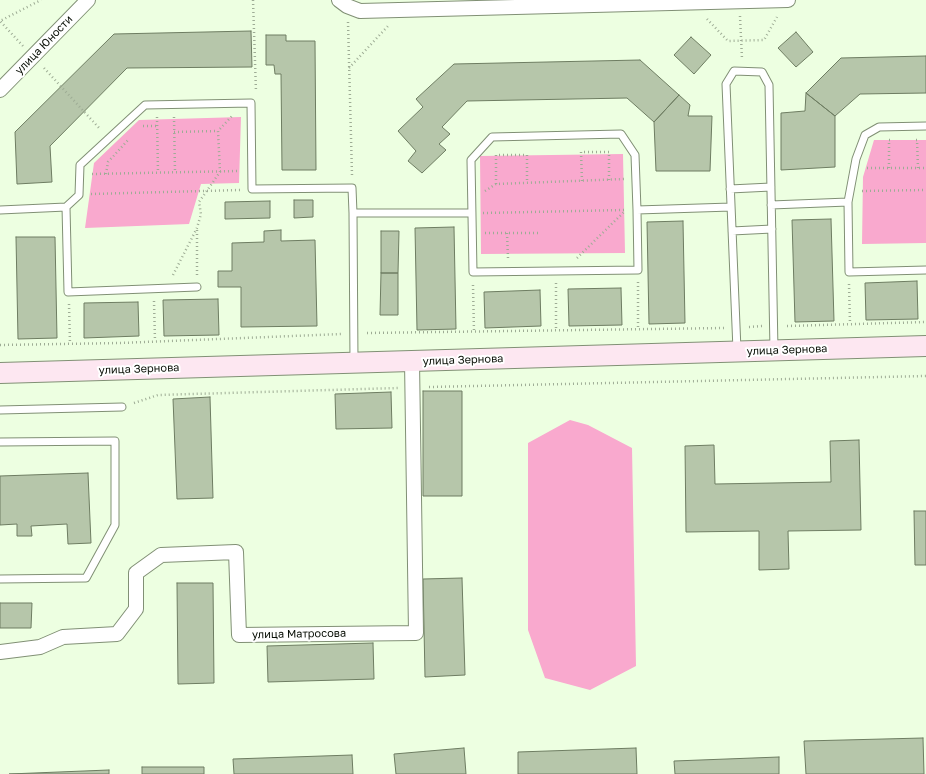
<!DOCTYPE html>
<html>
<head>
<meta charset="utf-8">
<style>
  body { margin:0 }
  canvas { display:block; background:#edffe1 }
</style>
</head>
<body>
<canvas width="926" height="774"></canvas>
<script>
const ctx = document.querySelector('canvas').getContext('2d');
ctx.lineJoin = 'round';
function paint(path, color) { ctx.fillStyle = color; ctx.fill(path, 'evenodd'); }
const poly = rows => new Path2D(rows.map(r => 'M' + r).join(''));
function stroke(path, color, width, dash) { ctx.strokeStyle = color; ctx.lineWidth = width; ctx.lineCap = dash ? 'butt' : 'round'; ctx.setLineDash(dash || []); ctx.stroke(path); }
function write(font, color, halo, rows, align = 'center') {
  ctx.font = font + ' "Golos Text",sans-serif'; ctx.lineWidth = 4; ctx.setLineDash([]); ctx.textBaseline = 'middle'; ctx.strokeStyle = halo; ctx.fillStyle = color; for (const [text, x, y, turn = 0] of rows) {
    ctx.save(); ctx.translate(x, y); ctx.rotate((+turn || 0) * Math.PI / 180); ctx.textAlign = isNaN(turn) ? turn : align; if (halo) ctx.strokeText(text, 0, 0); ctx.fillText(text, 0, 0); ctx.restore();
  }
}
paint(poly([
  [241,117,239,183,201,184,189,224,85,228,94,163,139,120],
  [874,140,926,140,926,243,862,244,863,177],
  [623,154,625,253,481,254,480,156],
  [570,420,588,425,632,448,636,666,590,690,545,678,528,630,528,443]
]), '#f9a9ce');
const building = poly([
  [251,31,252,67,127,68,50,146,52,182,17,184,15,132,114,34,251,31],
  [796,32,813,52,796,67,778,48,796,32],
  [266,35,286,35,286,41,315,41,316,170,282,170,281,74,275,74,274,65,266,65,266,35],
  [691,37,711,55,694,74,674,55,691,37],
  [926,56,926,93,860,94,835,116,806,93,841,58,926,56],
  [640,60,679,95,654,122,627,98,467,101,442,127,450,134,439,144,446,150,422,173,408,161,416,151,398,131,423,107,416,99,454,64,640,60],
  [806,93,835,116,835,167,781,170,781,113,805,111,806,93],
  [679,95,690,105,688,116,712,116,710,171,656,171,654,122,679,95],
  [294,200,313,200,313,217,294,218,294,200],
  [270,201,270,218,225,219,225,202,270,201],
  [831,219,834,321,795,322,792,220,831,219],
  [683,221,685,323,649,324,647,222,683,221],
  [454,227,456,329,417,330,415,228,454,227],
  [281,230,281,241,315,240,317,326,241,327,241,287,218,287,218,271,232,271,232,243,264,242,264,231,281,230],
  [381,231,399,231,398,273,381,273,381,231],
  [16,237,55,237,57,338,18,339,16,237],
  [381,273,398,273,398,315,380,315,381,273],
  [917,281,918,319,866,320,865,283,917,281],
  [621,288,622,325,569,326,568,289,621,288],
  [540,290,541,326,485,328,484,292,540,290],
  [218,299,219,335,164,336,163,300,218,299],
  [138,302,139,336,84,338,84,303,138,302],
  [423,391,462,391,462,496,423,496,423,391],
  [391,392,392,428,336,429,335,394,391,392],
  [210,397,213,498,177,499,173,399,210,397],
  [859,440,861,530,788,531,789,569,759,570,759,531,686,532,685,446,714,445,715,484,831,482,830,441,859,440],
  [88,473,91,543,68,544,67,524,31,526,32,536,17,536,17,524,0,525,0,476,88,473],
  [914,511,926,511,926,565,915,565,914,511],
  [462,578,465,675,425,677,423,579,462,578],
  [177,583,213,583,214,683,178,684,177,583],
  [0,603,32,603,31,628,0,628,0,603],
  [373,643,374,679,268,682,267,646,373,643],
  [923,738,924,774,806,774,804,741,923,738],
  [464,748,466,774,396,774,394,754,464,748],
  [636,748,637,774,518,774,518,752,636,748],
  [352,755,353,774,234,774,233,759,352,755],
  [779,757,779,774,675,774,674,761,779,757],
  [142,767,204,767,204,774,142,774,142,767],
  [109,770,109,774,9,774,109,770]
]);
paint(building, '#b6c6aa');
stroke(building, '#6e7d62', 1);
const lane = poly([
  [926,126,879,127,865,135,856,159,848,202,849,272,926,270],
  [730,189,771,187],
  [771,205,848,202],
  [66,207,68,292,197,287],
  [0,210,66,207,79,195,80,165,145,105,251,103,252,189,352,188,353,213],
  [637,210,638,270,473,272,471,160,492,137,621,134,635,155,637,210,731,207],
  [732,231,772,229],
  [737,350,726,84,734,71,762,72,769,85,774,350],
  [354,362,353,213,472,213],
  [0,410,122,407],
  [0,442,115,441,115,525,86,578,0,579]
]);
const street = poly([
  [339,0,347,6,360,11,788,0],
  [0,90,88,0],
  [0,652,40,647,63,637,117,634,136,609,136,573,161,555,236,552,239,635,416,633,412,361]
]);
const secondary = poly([
  [0,373,926,346]
]);
stroke(lane, '#819075', 9);
stroke(street, '#819075', 16);
stroke(secondary, '#819075', 22);
stroke(poly([
  [253,0,256,92],
  [740,16,742,59],
  [707,19,728,41,764,40,777,17],
  [348,22,352,175],
  [23,46,0,21,41,0],
  [44,68,100,129],
  [349,68,388,26],
  [157,117,158,173],
  [174,117,175,172],
  [143,126,157,126],
  [174,132,218,131],
  [916,140,917,140,918,168],
  [867,168,926,168],
  [889,168,889,140,891,140],
  [92,174,239,171],
  [106,174,108,162,129,139],
  [582,181,581,152,609,152,609,180],
  [496,184,496,155,527,155,527,183],
  [485,191,496,184,624,179],
  [862,191,926,190],
  [91,194,240,190],
  [483,213,624,210],
  [197,230,197,275],
  [485,233,539,233],
  [507,233,508,258],
  [577,258,625,211],
  [173,275,197,228,201,214,199,202,220,172,218,131,232,116],
  [638,282,638,329],
  [556,283,556,331],
  [849,284,850,324],
  [473,285,474,332],
  [154,301,155,341],
  [69,304,70,344],
  [787,326,926,322],
  [749,327,762,326],
  [367,333,724,328],
  [0,345,120,343,342,334],
  [429,387,926,376],
  [134,403,158,395,398,388]
]), '#9eac95', 2.5, [1, 3]);
stroke(lane, '#fff', 7);
stroke(street, '#fff', 14);
stroke(secondary, '#fde7f1', 20);
write('11px', '#090f06', '#fff', [
  ["улица Юности",44,45,-46],
  ["улица Зернова",787,350,-2],
  ["улица Зернова",463,360,-2],
  ["улица Зернова",139,369,-2],
  ["улица Матросова",299,634,-1]
]);
</script>
</body>
</html>
